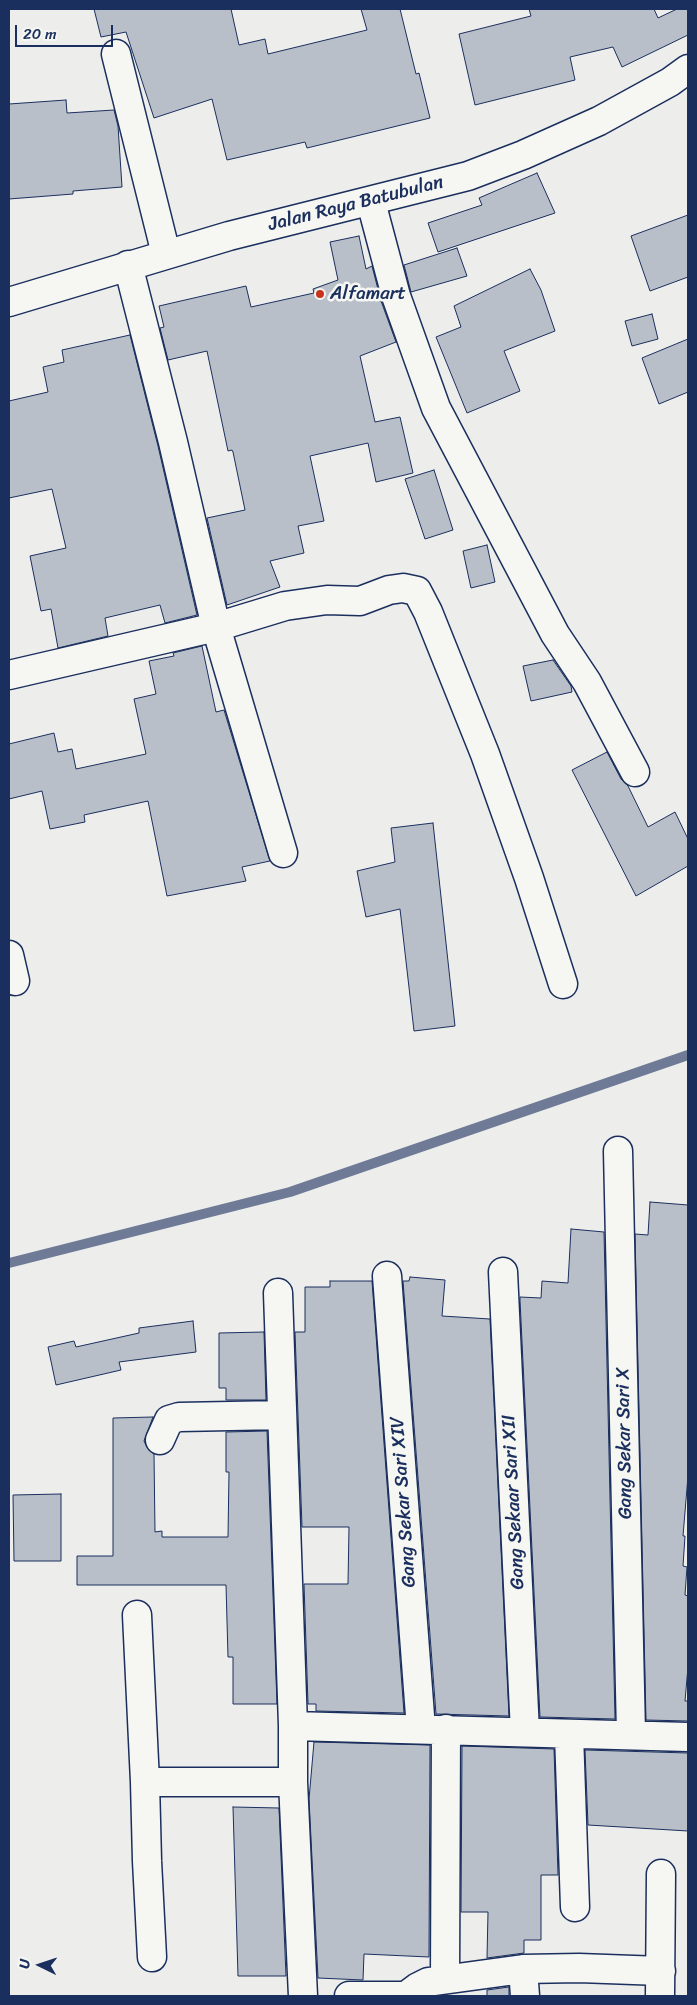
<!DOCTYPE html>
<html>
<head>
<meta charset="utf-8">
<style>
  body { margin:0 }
  #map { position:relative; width:697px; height:2005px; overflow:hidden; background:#edeeec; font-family:Sriracha,sans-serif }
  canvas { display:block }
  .frame { position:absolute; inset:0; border:10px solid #1b2f5e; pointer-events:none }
  .north { position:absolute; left:15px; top:1940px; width:50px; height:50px; -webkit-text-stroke:4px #f6f6f2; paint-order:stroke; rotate:274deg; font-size:14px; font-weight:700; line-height:20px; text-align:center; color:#1b2f5e }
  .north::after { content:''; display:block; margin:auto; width:18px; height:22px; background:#1b2f5e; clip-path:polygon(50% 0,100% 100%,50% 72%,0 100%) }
  .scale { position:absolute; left:15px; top:25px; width:98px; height:22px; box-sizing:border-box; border:2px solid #1b2f5e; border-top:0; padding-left:6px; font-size:15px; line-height:18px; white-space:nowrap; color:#1b2f5e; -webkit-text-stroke:4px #f6f6f2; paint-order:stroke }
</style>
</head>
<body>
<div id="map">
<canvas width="697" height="2005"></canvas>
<div class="frame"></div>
<div class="north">U</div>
<div class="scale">20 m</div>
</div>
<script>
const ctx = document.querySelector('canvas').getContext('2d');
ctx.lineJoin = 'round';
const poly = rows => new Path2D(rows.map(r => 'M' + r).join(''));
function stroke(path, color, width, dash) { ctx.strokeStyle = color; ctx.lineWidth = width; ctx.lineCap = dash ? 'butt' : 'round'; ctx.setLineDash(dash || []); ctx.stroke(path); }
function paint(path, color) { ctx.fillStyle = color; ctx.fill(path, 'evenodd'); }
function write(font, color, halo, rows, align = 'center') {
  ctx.font = font + ' Sriracha,sans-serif'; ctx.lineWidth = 5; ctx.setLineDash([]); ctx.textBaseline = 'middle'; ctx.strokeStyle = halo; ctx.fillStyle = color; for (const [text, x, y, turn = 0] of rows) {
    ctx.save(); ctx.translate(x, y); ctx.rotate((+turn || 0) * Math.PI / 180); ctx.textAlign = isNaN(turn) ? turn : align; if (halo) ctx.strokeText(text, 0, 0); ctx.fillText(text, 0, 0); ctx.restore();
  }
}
stroke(poly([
  [9,1263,290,1192,688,1055]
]), '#6e7a96', 10);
const building = poly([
  [94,9,231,9,239,45,265,39,268,54,367,30,361,9,400,9,416,74,419,73,430,118,307,148,305,142,227,160,212,99,154,118,126,32,101,37,94,9],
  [529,9,654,9,658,18,677,9,688,9,688,35,622,67,613,47,570,57,575,80,475,105,459,34,531,16,529,9],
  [66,100,67,113,114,110,118,126,122,187,73,191,73,194,9,199,9,104,66,100],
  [537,173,555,213,438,252,428,223,482,205,479,198,537,173],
  [688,215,688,277,650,291,631,236,688,215],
  [359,236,366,269,372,266,381,301,396,342,360,356,375,422,400,417,413,473,376,482,368,443,310,456,324,521,298,526,304,553,270,561,280,587,227,605,207,518,245,510,233,452,232,450,228,451,207,351,168,360,160,328,164,327,159,306,246,286,251,307,314,293,313,289,338,280,330,242,359,236],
  [457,248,467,276,411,292,404,265,457,248],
  [530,269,541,290,555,331,504,351,520,391,467,413,436,337,461,327,454,306,530,269],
  [652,314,658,339,632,346,625,321,652,314],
  [130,335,158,446,197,615,165,623,160,605,105,618,108,636,58,648,51,609,41,611,30,556,66,548,52,489,9,498,9,401,48,392,43,367,64,362,62,350,130,335],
  [688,339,688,392,659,404,642,358,688,339],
  [434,470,453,530,425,539,405,479,434,470],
  [487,545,495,582,471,588,463,551,487,545],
  [202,646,216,712,224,710,270,861,242,867,246,881,167,896,148,801,84,815,85,822,50,829,42,791,9,799,9,744,54,733,58,752,72,749,76,769,146,754,134,699,156,694,149,661,174,656,173,653,202,646],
  [553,660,571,686,572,692,531,701,523,666,553,660],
  [607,752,621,779,628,786,648,827,675,812,688,839,688,866,636,896,572,770,607,752],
  [433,823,455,1026,414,1031,400,909,366,917,357,871,395,862,391,828,433,823],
  [650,1202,688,1205,688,1476,683,1536,685,1536,683,1566,687,1567,685,1595,688,1596,688,1667,685,1701,688,1701,688,1721,646,1720,635,1234,648,1235,650,1202],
  [571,1229,604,1232,615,1719,540,1717,520,1300,520,1297,541,1298,542,1281,568,1283,571,1229],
  [410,1277,445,1280,442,1316,490,1319,509,1716,436,1714,403,1281,409,1281,410,1277],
  [330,1281,372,1281,404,1713,316,1711,316,1704,308,1704,304,1584,348,1584,349,1527,302,1527,295,1332,305,1332,305,1287,330,1287,330,1281],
  [193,1321,196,1352,119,1362,121,1370,56,1385,48,1347,74,1341,76,1347,139,1333,139,1328,193,1321],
  [264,1332,266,1400,226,1400,226,1388,219,1388,219,1333,264,1332],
  [153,1417,144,1441,148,1449,154,1454,155,1532,162,1531,162,1537,228,1537,229,1472,226,1472,226,1432,267,1431,277,1704,233,1704,233,1657,228,1657,226,1585,77,1585,77,1556,113,1556,113,1418,153,1417],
  [61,1494,61,1561,14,1561,13,1495,61,1494],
  [314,1742,430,1745,429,1957,364,1954,363,1980,318,1978,309,1799,314,1742],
  [462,1746,554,1749,558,1875,541,1875,541,1940,524,1940,524,1953,487,1958,488,1912,461,1912,462,1746],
  [585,1750,688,1753,688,1831,588,1825,585,1750],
  [233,1807,279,1808,286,1976,238,1976,233,1807],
  [509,1987,509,1996,487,1996,487,1990,509,1987]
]);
paint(building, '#b9bfc8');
stroke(building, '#1b2f5e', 1);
const minor = poly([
  [116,54,166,254],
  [371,202,396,296,436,408,555,634,587,682,635,772],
  [128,265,173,442,216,627,283,853],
  [9,675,216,627,285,606,327,600,360,601,389,590,403,588,417,591,428,612,485,754,529,878,563,984],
  [9,955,15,981],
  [618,1151,631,1734],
  [503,1272,525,1732],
  [387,1276,421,1729],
  [278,1293,293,1726,293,1782,303,1996],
  [160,1440,169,1420,179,1417,282,1415],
  [137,1615,145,1782],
  [293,1726,688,1737],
  [569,1734,575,1907],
  [152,1957,147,1861,145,1782,293,1782],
  [523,1969,525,1996],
  [445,1979,446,1729],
  [349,1996,406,1996],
  [406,1996,418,1987,428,1982,523,1969,579,1968,661,1971],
  [660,1996,661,1874]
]);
const highway = poly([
  [9,302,229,236,468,176,523,155,599,121,670,82,688,69]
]);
stroke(minor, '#1b2f5e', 31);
stroke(highway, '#1b2f5e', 31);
stroke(minor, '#f6f6f2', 28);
stroke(highway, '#f6f6f2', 28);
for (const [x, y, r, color] of [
  [320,294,5,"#c8321e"]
]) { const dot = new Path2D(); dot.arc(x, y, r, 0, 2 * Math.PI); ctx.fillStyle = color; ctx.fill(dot); stroke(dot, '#f6f6f2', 2); }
write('19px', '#1b2f5e', '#f6f6f2', [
  ["Jalan Raya Batubulan",356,204,-14],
  ["Gang Sekar Sari X",625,1443,-91],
  ["Gang Sekar Sari XIV",404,1502,-94],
  ["Gang Sekaar Sari XII",514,1502,-93]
]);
write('19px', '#1b2f5e', '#f6f6f2', [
  ["Alfamart",330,294]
], 'left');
</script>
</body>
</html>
